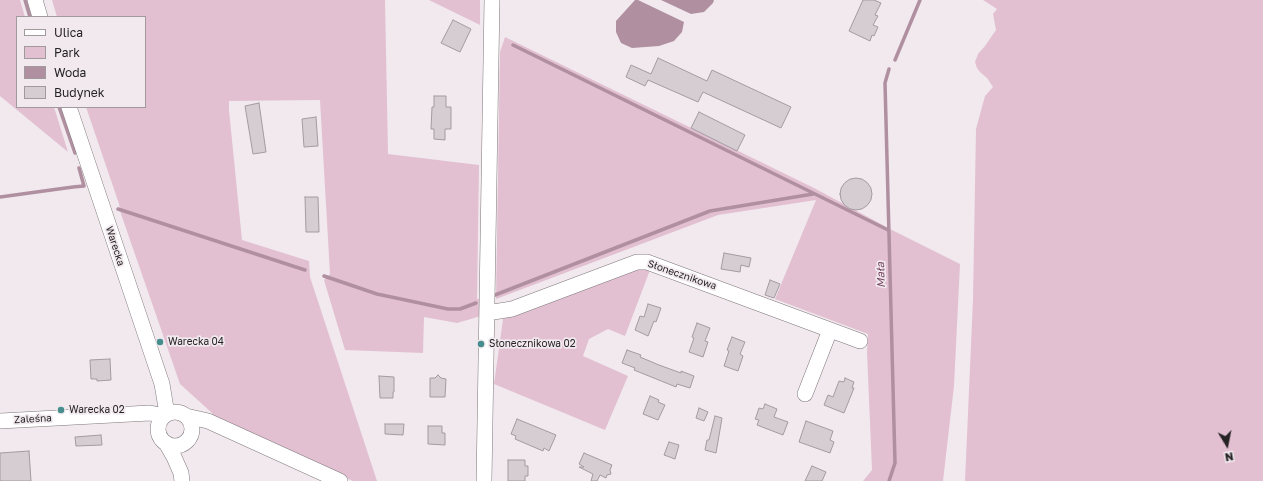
<!DOCTYPE html>
<html>
<head>
<meta charset="utf-8">
<style>
  body { margin:0 }
  #map { position:relative; width:1263px; height:481px; overflow:hidden; background:#f1e9ed; font-family:"Golos Text",sans-serif }
  canvas { display:block }
  .legend { position:absolute; left:16px; top:16px; width:130px; height:92px; box-sizing:border-box; background:#f1e9ed; border:1px solid #a09a9d; margin:0; padding:5px 7px; list-style:none; font-size:12px; color:#262325 }
  .legend li { display:flex; align-items:center; gap:8px; height:20px }
  .legend b { width:20px; border:1px solid #a09a9d }
  .north { position:absolute; left:1207px; top:425px; width:40px; height:40px; -webkit-text-stroke:3px #f1e9ed; paint-order:stroke; rotate:170deg; font-size:11px; font-weight:700; line-height:16px; text-align:center; color:#262325 }
  .north::after { content:''; display:block; margin:auto; width:14px; height:18px; background:#262325; clip-path:polygon(50% 0,100% 100%,50% 72%,0 100%) }
</style>
</head>
<body>
<div id="map">
<canvas width="1263" height="481"></canvas>
<ul class="legend">
<li><b style="height:5px;background:#fff"></b>Ulica</li>
<li><b style="height:11px;background:#e2c0d2"></b>Park</li>
<li><b style="height:11px;background:#b08fa1"></b>Woda</li>
<li><b style="height:11px;background:#d5cdd1"></b>Budynek</li>
</ul>
<div class="north">N</div>
</div>
<script>
const ctx = document.querySelector('canvas').getContext('2d');
ctx.lineJoin = 'round';
function paint(path, color) { ctx.fillStyle = color; ctx.fill(path, 'evenodd'); }
const poly = rows => new Path2D(rows.map(r => 'M' + r).join(''));
function stroke(path, color, width, dash) { ctx.strokeStyle = color; ctx.lineWidth = width; ctx.lineCap = dash ? 'butt' : 'round'; ctx.setLineDash(dash || []); ctx.stroke(path); }
function write(font, color, halo, rows, align = 'center') {
  ctx.font = font + ' "Golos Text",sans-serif'; ctx.lineWidth = 3.5; ctx.setLineDash([]); ctx.textBaseline = 'middle'; ctx.strokeStyle = halo; ctx.fillStyle = color; for (const [text, x, y, turn = 0] of rows) {
    ctx.save(); ctx.translate(x, y); ctx.rotate((+turn || 0) * Math.PI / 180); ctx.textAlign = isNaN(turn) ? turn : align; if (halo) ctx.strokeText(text, 0, 0); ctx.fillText(text, 0, 0); ctx.restore();
  }
}
paint(poly([
  [0,0,20,0,25,17,17,17,17,107,54,107,68,152,0,96],
  [52,0,385,0,388,154,479,165,477,299,482,298,481,316,457,323,424,317,423,353,345,350,324,280,330,274,320,100,229,101,229,110,242,240,309,261,310,277,377,481,353,481,214,421,212,413,180,384,121,214,119,204,86,107,145,107,145,17,57,17],
  [429,0,480,0,480,25],
  [983,0,1263,0,1263,481,965,481,973,299,976,129,985,96,993,87,987,78,980,72,977,68,975,62,978,54,985,46,996,30,993,14,997,9],
  [505,37,814,188,892,230,960,264,954,386,943,481,863,481,872,470,867,352,868,334,775,299,816,200,718,215,496,299,500,52],
  [639,269,650,270,625,336,608,329,589,339,583,356,628,376,605,430,494,384,503,319,626,271]
]), '#e2c0d2');
paint(poly([
  [635,0,638,0,684,22,682,32,674,41,659,46,632,48,621,43,616,32,616,21],
  [661,0,714,0,713,3,704,12,691,14]
]), '#b08fa1');
stroke(poly([
  [25,0,30,17],
  [513,45,888,230],
  [895,60,920,0],
  [59,107,75,153],
  [0,197,73,187,84,186,79,168],
  [118,209,305,270],
  [324,276,377,294,448,309,460,309,476,303],
  [495,295,710,211,813,194],
  [889,481,895,463,885,83,889,69]
]), '#b08fa1', 3.5);
const building = poly([
  [863,0,874,0,881,3,875,15,878,16,873,25,878,27,874,36,872,35,870,41,849,31,863,0],
  [453,20,471,29,460,52,441,43,453,20],
  [658,58,707,81,712,70,791,107,781,128,703,92,698,102,648,80,645,86,626,77,631,65,651,74,658,58],
  [434,96,446,96,446,107,451,107,451,129,445,129,445,140,434,139,434,129,431,129,432,107,434,107,434,96],
  [259,103,266,152,253,154,245,106,259,103],
  [699,112,745,135,737,151,691,128,699,112],
  [316,117,318,146,304,147,302,119,316,117],
  '840 194a16 16 0 1 1 32 0a16 16 0 1 1-32 0Z',
  [305,197,318,197,319,232,306,232,305,197],
  [724,253,751,258,749,267,741,265,740,272,721,269,724,253],
  [770,280,780,284,774,298,765,295,770,280],
  [648,304,661,308,656,322,654,321,648,336,635,330,640,316,644,317,648,304],
  [697,323,710,328,705,341,708,342,703,357,689,352,694,338,692,337,697,323],
  [732,337,745,342,740,354,743,356,738,371,724,366,729,351,727,350,732,337],
  [627,350,641,355,640,357,659,365,681,373,681,371,694,376,690,388,677,384,676,387,634,370,635,368,622,363,627,350],
  [110,359,111,380,97,381,97,379,91,379,90,360,110,359],
  [438,375,441,378,446,379,445,397,430,397,430,378,435,378,438,375],
  [379,376,394,377,394,392,393,392,393,398,380,398,379,376],
  [845,378,854,382,852,388,854,388,844,413,824,405,828,395,833,397,839,381,844,382,845,378],
  [650,396,659,400,658,402,665,405,658,420,643,414,650,396],
  [765,404,777,409,774,417,788,422,783,435,757,425,759,420,755,419,756,417,759,408,763,409,765,404],
  [699,408,708,412,704,421,696,418,699,408],
  [715,416,722,418,716,453,705,450,707,440,709,440,715,416],
  [517,419,556,435,549,451,544,448,543,451,515,439,516,436,511,434,517,419],
  [806,421,833,431,830,440,834,442,830,453,799,442,806,421],
  [385,424,404,424,403,435,385,434,385,424],
  [428,426,442,426,442,433,445,433,445,445,428,444,428,426],
  [101,435,102,445,76,446,75,437,101,435],
  [669,442,679,445,675,459,664,455,669,442],
  [29,451,31,481,0,481,0,453,29,451],
  [584,453,612,465,610,470,611,474,607,475,606,478,600,475,597,481,591,481,593,474,579,467,584,467,579,464,584,453],
  [508,460,525,460,525,466,528,466,528,476,525,476,525,481,508,481,508,460],
  [812,466,826,472,822,481,805,481,812,466]
]);
paint(building, '#d5cdd1');
stroke(building, '#a29b9f', 1);
const minor = poly([
  [35,0,40,17],
  [69,107,162,384,167,414],
  [487,313,512,309,637,262,647,262,860,341],
  [805,394,830,330],
  '158 429a17 17 0 1 1 34 0a17 17 0 1 1-34 0Z',
  [186,416,208,421,340,481],
  [0,421,150,413,164,416],
  [166,443,174,457,181,473,182,481],
  [484,481,492,0]
]);
stroke(minor, '#7e777b', 16);
stroke(minor, '#fff', 15);
for (const [x, y, r, color] of [
  [160,342,4,"#468d8d"],
  [481,344,4,"#468d8d"],
  [61,410,4,"#468d8d"]
]) { const dot = new Path2D(); dot.arc(x, y, r, 0, 2 * Math.PI); ctx.fillStyle = color; ctx.fill(dot); stroke(dot, '#f1e9ed', 1.5); }
write('10px', '#262325', '#f1e9ed', [
  ["Warecka",115,246,72],
  ["Słonecznikowa",682,275,19],
  ["Zaleśna",33,419,-3]
]);
write('10px', '#262325', '#f1e9ed', [
  ["Warecka 04",168,342],
  ["Słonecznikowa 02",489,344],
  ["Warecka 02",69,410]
], 'left');
write('italic 11px', '#764562', '#f1e9ed', [
  ["Mała",881,275,-92]
]);
</script>
</body>
</html>
